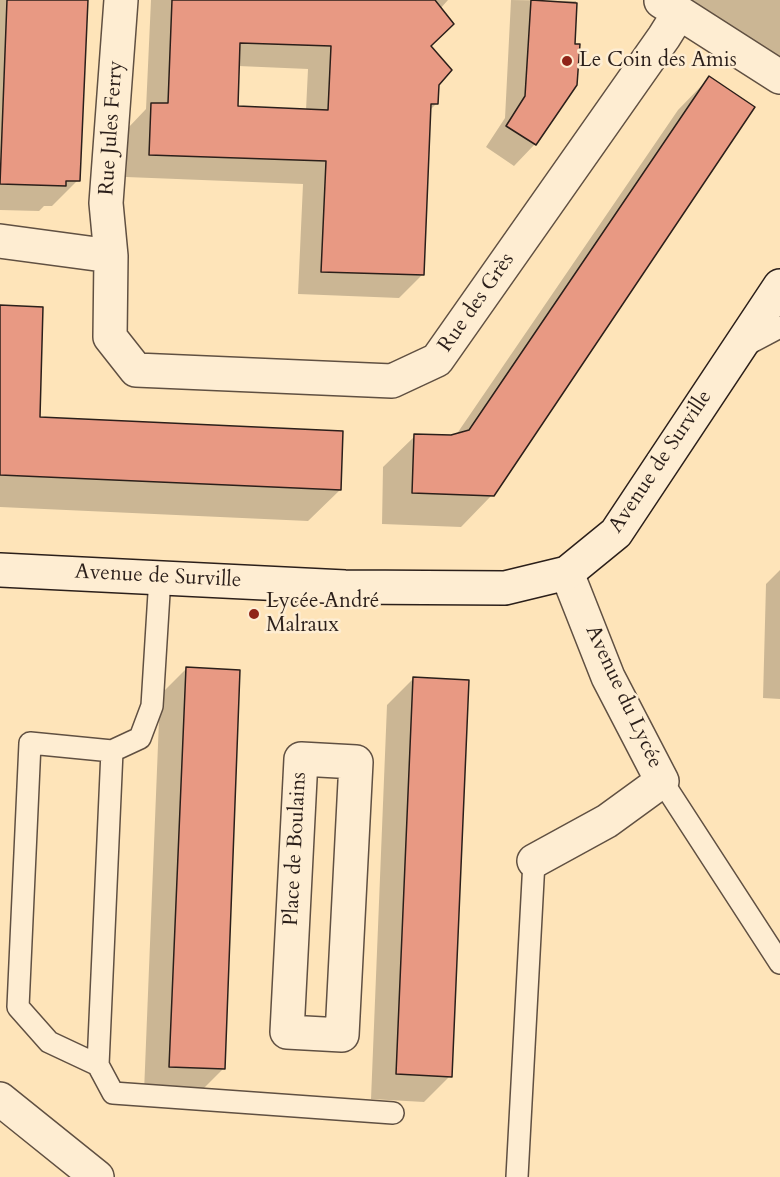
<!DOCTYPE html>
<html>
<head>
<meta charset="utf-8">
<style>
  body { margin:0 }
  canvas { display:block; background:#fee4b9 }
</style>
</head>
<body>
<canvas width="780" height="1177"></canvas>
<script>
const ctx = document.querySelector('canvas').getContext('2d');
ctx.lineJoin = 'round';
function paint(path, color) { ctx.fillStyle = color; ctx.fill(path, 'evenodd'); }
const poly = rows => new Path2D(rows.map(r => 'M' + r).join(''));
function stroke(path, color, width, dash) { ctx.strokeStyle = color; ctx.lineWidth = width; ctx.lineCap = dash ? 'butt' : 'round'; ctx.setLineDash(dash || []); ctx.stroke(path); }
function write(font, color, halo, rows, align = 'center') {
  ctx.font = font + ' Cardo,serif'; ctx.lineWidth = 5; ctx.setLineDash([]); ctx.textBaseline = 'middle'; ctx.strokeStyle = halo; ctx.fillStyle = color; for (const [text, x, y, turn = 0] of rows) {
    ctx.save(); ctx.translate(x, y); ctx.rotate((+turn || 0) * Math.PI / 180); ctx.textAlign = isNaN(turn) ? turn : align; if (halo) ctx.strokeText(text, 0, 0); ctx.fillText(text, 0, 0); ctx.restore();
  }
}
paint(poly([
  [0,0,87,0,78,180,52,206,44,206,39,211,0,210],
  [151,0,448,0,440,9,429,46,437,103,429,111,423,274,399,298,298,294,303,184,126,177,128,128,146,109],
  [238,66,308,69,306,110,237,108],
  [511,0,576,1,573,45,535,144,514,166,486,147,505,118],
  [676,0,780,0,780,72],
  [709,78,492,495,461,527,382,524,383,467,415,436,456,435,678,110],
  [0,307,38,419,340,490,308,521,0,507],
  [780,570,780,699,763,698,766,584],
  [186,669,224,1068,198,1094,144,1092,160,695],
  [413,679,450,1076,424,1102,371,1099,387,705]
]), '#0003');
const building = poly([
  [7,0,88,0,80,181,66,181,66,186,0,184,7,0],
  [172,0,435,0,454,24,431,46,452,70,439,85,438,104,431,104,424,275,321,272,326,161,149,155,151,103,168,103,172,0],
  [240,43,331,46,328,110,238,106,240,43],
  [531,0,577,3,575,44,580,44,577,85,536,145,506,126,525,96,531,0],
  [709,76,755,107,494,496,412,493,414,434,451,435,469,430,709,76],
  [0,305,43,307,40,417,343,431,341,490,0,475,0,305],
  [186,667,240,670,225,1069,169,1067,186,667],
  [413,677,469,680,452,1077,396,1074,413,677]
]);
paint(building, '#e89983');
stroke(building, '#2b1f1a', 1.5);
const lane = poly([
  [744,346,780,327],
  [160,577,152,706,140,738,112,751,98,1065,113,1093,393,1113],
  [662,781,780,963],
  [98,1065,49,1042,18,1007,30,743,112,751],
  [517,1177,534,861]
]);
const street = poly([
  [121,0,106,203,111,256,110,337,136,370,392,381,437,360,664,37,679,13],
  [661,1,780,77],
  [0,241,111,256],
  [301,759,356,762,342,1035,287,1032,301,759],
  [534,861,607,821,662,781,608,677,567,573],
  [0,1099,97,1177]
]);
const secondary = poly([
  [0,570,345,587,505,588,567,573,616,533,780,286]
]);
stroke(lane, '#605042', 24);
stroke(street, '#605042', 36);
stroke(secondary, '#2b1f1a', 36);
stroke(lane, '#feedd2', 21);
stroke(street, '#feedd2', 33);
stroke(secondary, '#feedd2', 33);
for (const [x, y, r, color] of [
  [567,61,6,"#8f2418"],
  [254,614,6,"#8f2418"]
]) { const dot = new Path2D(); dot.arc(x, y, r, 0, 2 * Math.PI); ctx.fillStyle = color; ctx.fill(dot); stroke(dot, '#feedd2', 2); }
write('21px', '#2b1f1a', '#feedd2', [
  ["Le Coin des Amis",579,61],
  ["Lycée André",266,602],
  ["Malraux",266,626]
], 'left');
write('21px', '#2b1f1a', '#feedd2', [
  ["Rue Jules Ferry",112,128,-86],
  ["Rue des Grès",477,303,-55],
  ["Avenue de Surville",661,462,-56],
  ["Avenue de Surville",158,577,3],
  ["Avenue du Lycée",623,697,65],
  ["Place de Boulains",296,849,-87]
]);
</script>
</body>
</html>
